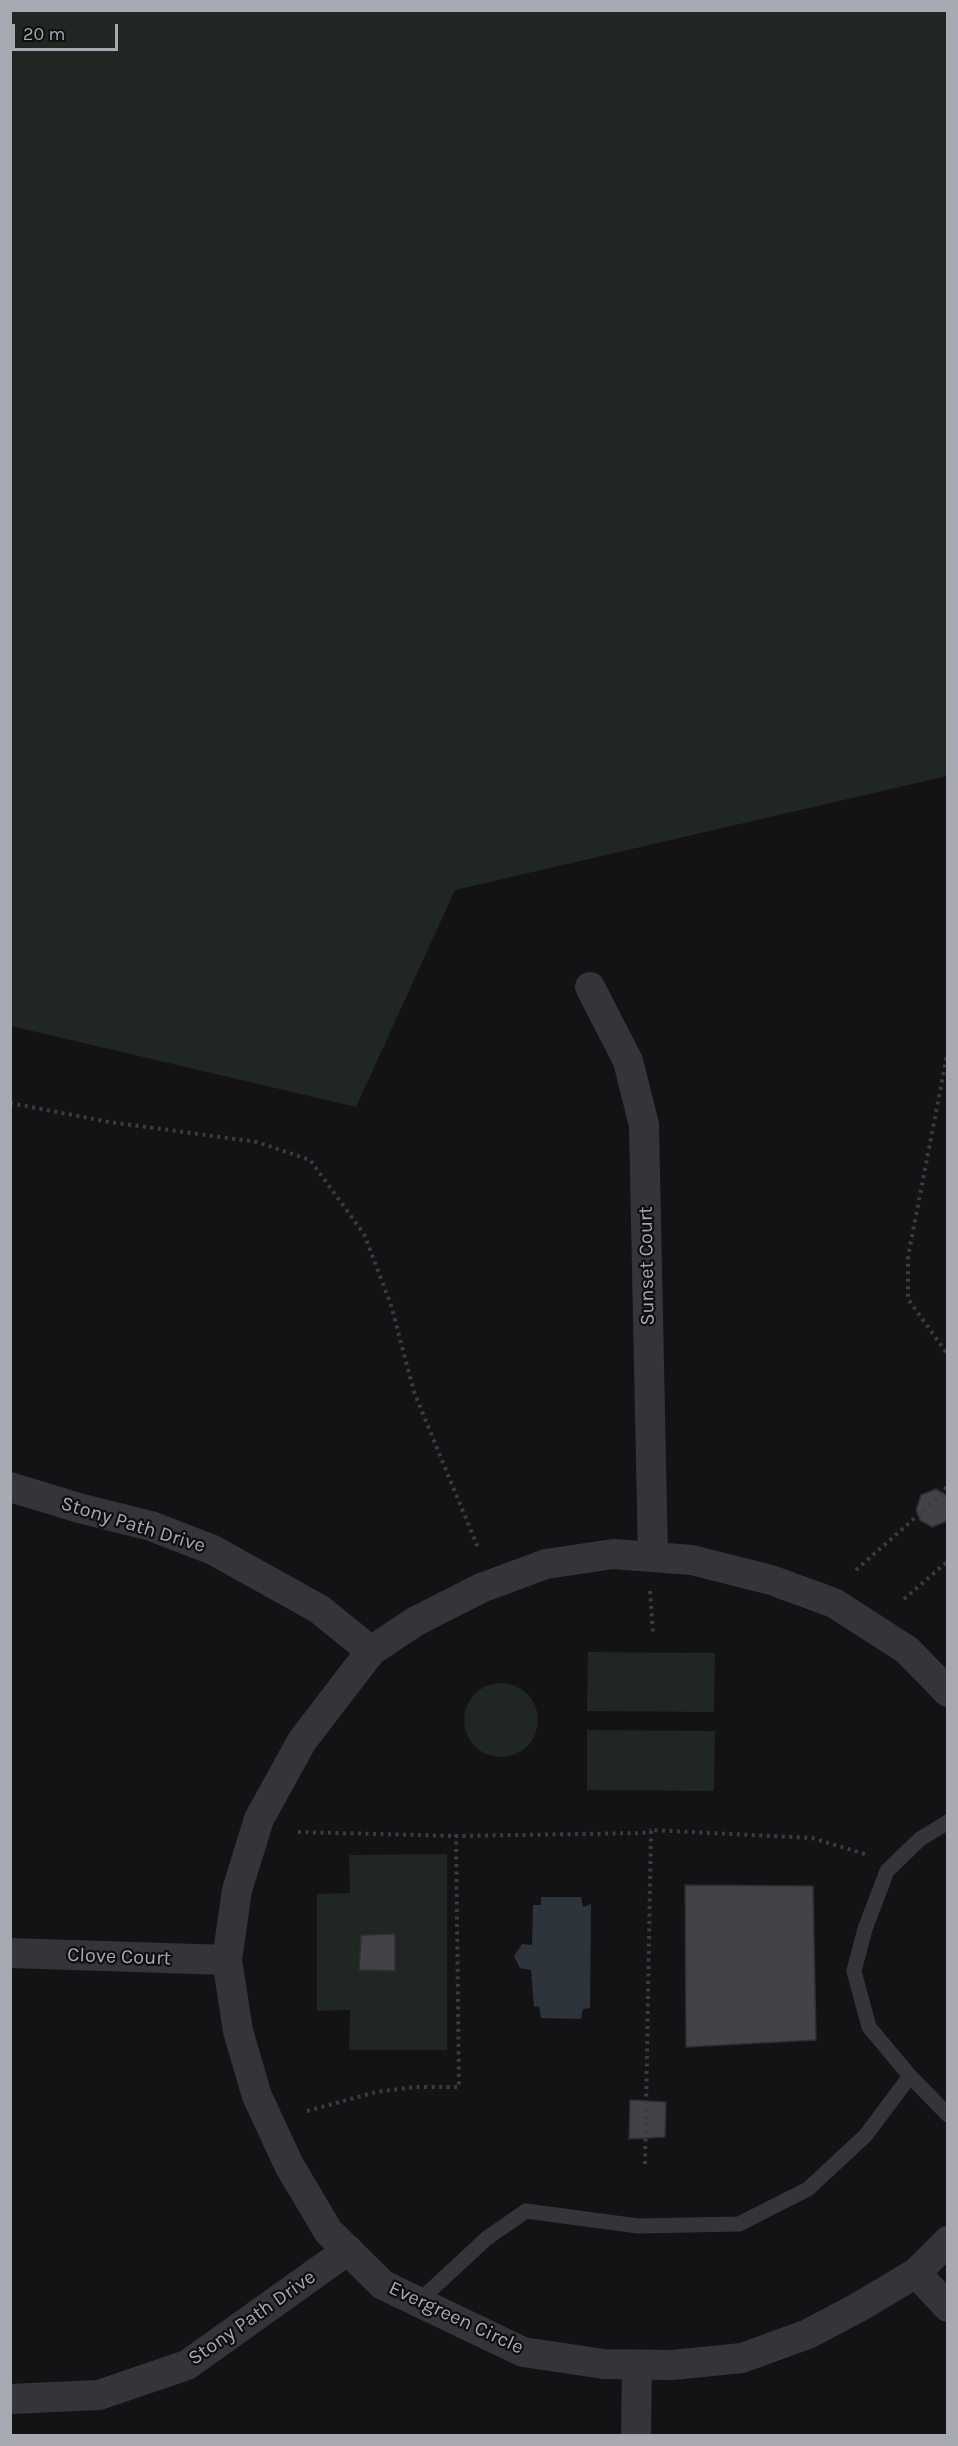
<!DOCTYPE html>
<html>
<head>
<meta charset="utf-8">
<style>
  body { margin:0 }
  #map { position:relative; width:958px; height:2446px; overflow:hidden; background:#131315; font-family:Karla,sans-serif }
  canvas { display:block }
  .frame { position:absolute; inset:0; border:12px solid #a7a9b3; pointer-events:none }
  .scale { position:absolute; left:12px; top:24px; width:106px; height:27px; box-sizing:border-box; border:3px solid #a7a9b3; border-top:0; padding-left:8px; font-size:18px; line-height:21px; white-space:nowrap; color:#a7a9b3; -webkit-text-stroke:4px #0f0e10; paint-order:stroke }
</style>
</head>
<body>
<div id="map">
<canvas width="958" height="2446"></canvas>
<div class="frame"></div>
<div class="scale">20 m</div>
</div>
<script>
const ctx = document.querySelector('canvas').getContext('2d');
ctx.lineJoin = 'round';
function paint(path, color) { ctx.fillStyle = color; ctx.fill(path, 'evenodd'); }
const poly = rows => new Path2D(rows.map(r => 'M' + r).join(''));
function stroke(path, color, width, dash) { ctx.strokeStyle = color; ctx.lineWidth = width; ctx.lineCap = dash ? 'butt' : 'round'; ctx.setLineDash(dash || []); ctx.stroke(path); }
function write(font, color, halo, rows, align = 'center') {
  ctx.font = font + ' Karla,sans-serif'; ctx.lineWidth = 4.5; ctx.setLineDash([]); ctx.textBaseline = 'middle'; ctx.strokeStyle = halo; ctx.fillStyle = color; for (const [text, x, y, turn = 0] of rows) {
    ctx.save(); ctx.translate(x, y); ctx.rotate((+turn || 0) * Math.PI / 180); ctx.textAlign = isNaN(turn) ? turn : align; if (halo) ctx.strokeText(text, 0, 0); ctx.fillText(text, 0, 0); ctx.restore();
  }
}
paint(poly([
  [11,10,947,11,947,776,455,890,356,1107,11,1026],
  [588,1652,715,1653,714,1712,587,1711],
  '464 1720a37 37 0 1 1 74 0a37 37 0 1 1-74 0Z',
  [587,1730,715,1731,714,1791,587,1790],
  [447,1854,447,2050,349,2050,350,2010,317,2011,317,1894,350,1893,349,1855]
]), '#202621');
paint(poly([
  [541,1897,581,1897,583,1907,591,1904,590,2008,583,2009,581,2019,541,2018,539,2006,534,2007,531,1970,520,1968,514,1956,522,1944,532,1945,533,1905,541,1905]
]), '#2e343c');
const building = poly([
  [936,1489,948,1496,948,1517,945,1522,932,1527,920,1520,916,1510,921,1495,936,1489],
  [685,1885,813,1886,816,2040,686,2047,685,1885],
  [395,1934,395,1971,359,1970,361,1935,395,1934],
  [630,2100,666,2102,665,2137,629,2139,630,2100]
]);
paint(building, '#434347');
stroke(building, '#2e2e30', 1.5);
stroke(poly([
  [948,1050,908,1257,908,1299,948,1355],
  [10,1103,109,1122,257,1142,310,1160,364,1234,391,1305,414,1392,478,1548],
  [856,1570,943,1493,948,1483],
  [650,1591,653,1633],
  [904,1599,948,1561],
  [298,1832,456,1836],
  [307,2111,376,2092,415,2087,459,2087,456,1836,643,1833,651,1830],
  [645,2164,651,1830,812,1838,868,1855]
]), '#3b3c40', 4, [3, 4.5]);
stroke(poly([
  [948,1822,920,1839,887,1871,865,1929,854,1971,869,2027,910,2076,948,2115],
  [418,2302,487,2238,526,2211,638,2226,739,2224,808,2189,866,2135,910,2076]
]), '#353539', 15);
stroke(poly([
  [590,987,628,1061,644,1125,653,1557],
  [10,1487,79,1508,151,1526,213,1550,319,1609,371,1651],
  [948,1692,907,1650,834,1603,771,1580,692,1560,613,1554,546,1564,481,1588,416,1621,371,1651,302,1741,259,1819,237,1890,227,1960,238,2031,257,2096,289,2165,328,2231,383,2285,523,2352,604,2364,672,2365,742,2358,808,2334,859,2307,916,2273,948,2241],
  [10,1953,227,1960],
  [916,2273,948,2307],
  [10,2399,99,2395,187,2365,348,2250],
  [636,2436,637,2365]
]), '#353539', 30);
write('20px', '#a7a9b3', '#0f0e10', [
  ["Sunset Court",647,1266,-91],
  ["Stony Path Drive",133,1525,17],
  ["Clove Court",119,1957,2],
  ["Stony Path Drive",252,2318,-35],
  ["Evergreen Circle",456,2318,25]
]);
</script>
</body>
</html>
